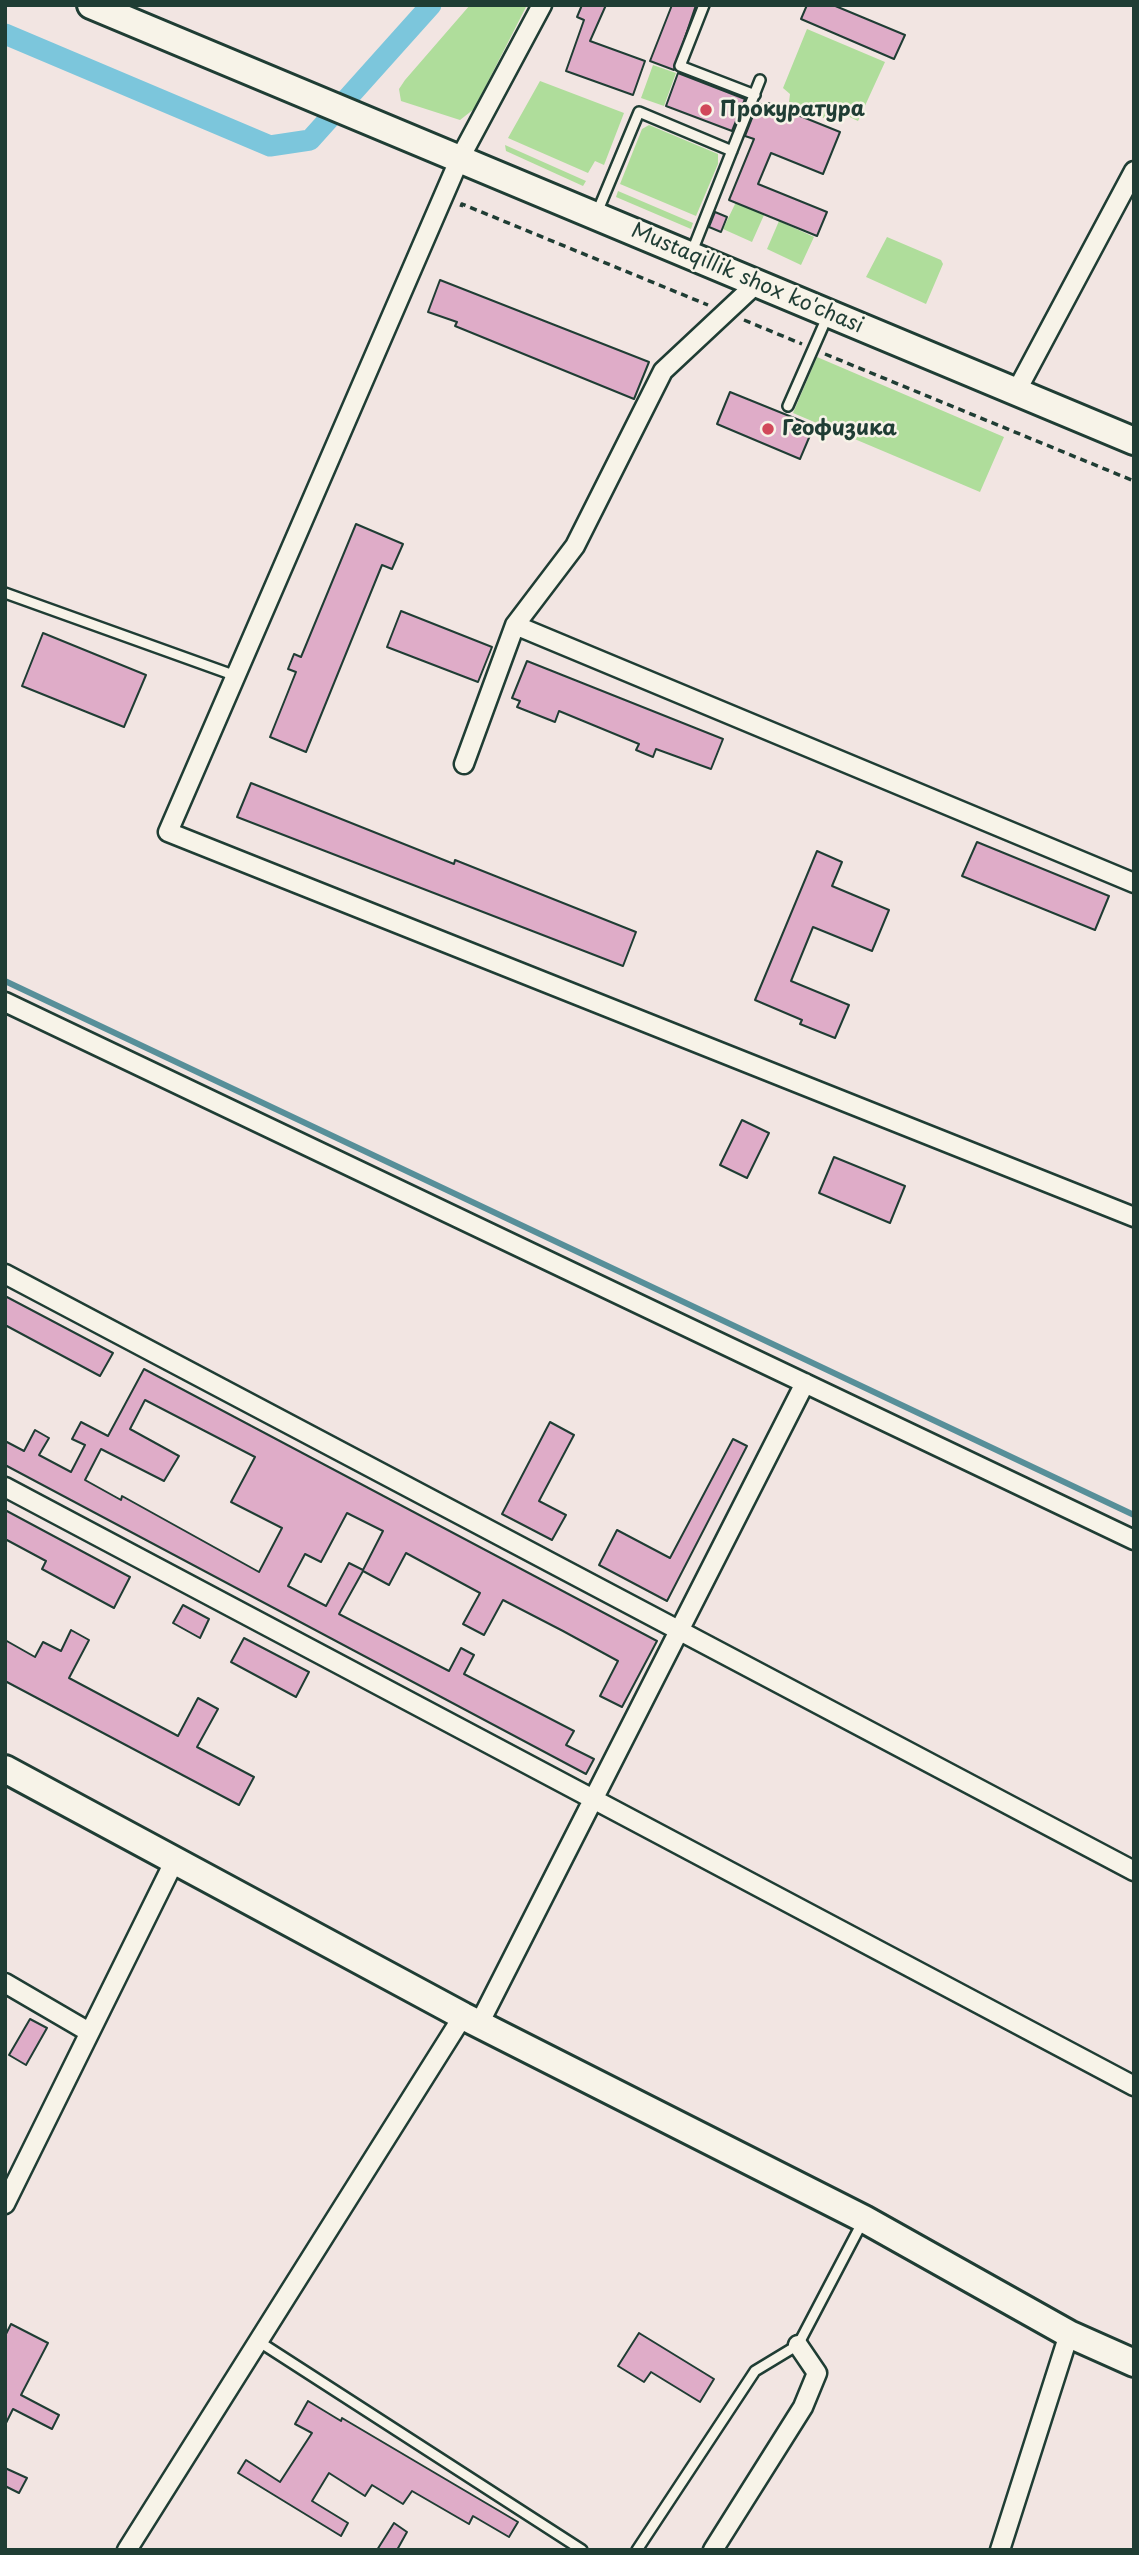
<!DOCTYPE html>
<html>
<head>
<meta charset="utf-8">
<style>
  body { margin:0 }
  #map { position:relative; width:1139px; height:2555px; overflow:hidden; background:#f2e5e2; font-family:"Playpen Sans",sans-serif }
  canvas { display:block }
  .frame { position:absolute; inset:0; border:7px solid #1f3d34; pointer-events:none }
</style>
</head>
<body>
<div id="map">
<canvas width="1139" height="2555"></canvas>
<div class="frame"></div>
</div>
<script>
const ctx = document.querySelector('canvas').getContext('2d');
ctx.lineJoin = 'round';
function paint(path, color) { ctx.fillStyle = color; ctx.fill(path, 'evenodd'); }
const poly = rows => new Path2D(rows.map(r => 'M' + r).join(''));
function stroke(path, color, width, dash) { ctx.strokeStyle = color; ctx.lineWidth = width; ctx.lineCap = dash ? 'butt' : 'round'; ctx.setLineDash(dash || []); ctx.stroke(path); }
function write(font, color, halo, rows, align = 'center') {
  ctx.font = font + ' "Playpen Sans",sans-serif'; ctx.lineWidth = 5; ctx.setLineDash([]); ctx.textBaseline = 'middle'; ctx.strokeStyle = halo; ctx.fillStyle = color; for (const [text, x, y, turn = 0] of rows) {
    ctx.save(); ctx.translate(x, y); ctx.rotate((+turn || 0) * Math.PI / 180); ctx.textAlign = isNaN(turn) ? turn : align; if (halo) ctx.strokeText(text, 0, 0); ctx.fillText(text, 0, 0); ctx.restore();
  }
}
paint(poly([
  [470,5,527,5,474,109,460,120,401,101,399,89,405,80],
  [807,29,885,62,858,121,833,109,828,120,789,102,790,94,783,88],
  [653,65,676,73,664,106,641,98],
  [540,81,624,113,604,165,595,161,588,173,508,138],
  [649,125,718,154,718,164,696,216,620,184,642,129],
  [505,145,586,181,583,186,506,151],
  [618,191,693,223,691,229,616,197],
  [736,202,764,215,752,242,723,229],
  [779,221,814,237,801,265,767,249],
  [887,237,941,260,943,264,926,304,866,277],
  [817,357,1004,437,980,492,793,413]
]), '#afdd9b');
stroke(poly([
  [5,981,1134,1515]
]), '#578f99', 6);
stroke(poly([
  [5,34,270,146,310,140,431,5]
]), '#7cc6dc', 21);
const building = poly([
  [582,5,606,5,590,41,645,61,633,95,566,71,584,20,577,17,582,5],
  [672,5,696,5,674,70,650,61,672,5],
  [807,5,833,5,905,35,894,59,801,19,807,5],
  [678,73,745,99,732,131,666,106,678,73],
  [758,103,767,107,768,103,840,132,823,174,771,153,758,184,827,212,817,236,729,200,754,139,745,136,758,103],
  [715,212,727,217,721,232,709,227,715,212],
  [440,280,649,362,634,399,455,326,457,322,428,312,440,280],
  [730,392,814,426,800,459,717,424,730,392],
  [356,524,403,544,392,569,382,565,306,752,270,737,296,672,288,669,294,654,301,657,356,524],
  [401,611,492,647,478,682,387,647,401,611],
  [43,633,146,675,124,727,22,686,43,633],
  [527,661,723,739,711,769,656,749,653,757,636,750,639,744,559,711,555,722,517,707,520,701,512,698,527,661],
  [251,783,454,864,455,860,636,932,623,966,237,817,251,783],
  [977,842,1109,896,1095,930,962,876,977,842],
  [817,851,842,862,832,886,889,910,872,951,813,927,791,981,849,1005,835,1038,800,1024,802,1020,755,1000,817,851],
  [742,1120,769,1133,747,1178,720,1165,742,1120],
  [834,1157,905,1186,890,1223,819,1193,834,1157],
  [5,1296,113,1353,100,1376,5,1325,5,1296],
  [144,1369,657,1641,622,1707,600,1696,618,1661,563,1631,503,1600,484,1635,463,1624,480,1593,406,1553,389,1585,363,1571,339,1614,449,1671,461,1648,474,1655,464,1674,574,1731,566,1745,594,1759,586,1774,5,1465,5,1441,24,1451,35,1430,49,1438,39,1455,71,1472,85,1445,72,1439,81,1422,108,1436,144,1369],
  [145,1400,255,1457,231,1502,282,1528,259,1572,122,1496,121,1500,85,1480,101,1449,164,1481,179,1456,130,1429,145,1400],
  [347,1513,383,1531,363,1570,349,1563,326,1606,288,1586,305,1554,321,1562,347,1513],
  [550,1422,574,1435,539,1501,566,1515,552,1540,502,1514,550,1422],
  [733,1439,747,1446,667,1601,599,1565,617,1530,670,1558,733,1439],
  [5,1510,130,1577,114,1608,42,1569,46,1561,5,1539,5,1510],
  [183,1605,209,1619,200,1638,173,1623,183,1605],
  [71,1630,89,1640,69,1678,178,1736,198,1698,218,1709,197,1747,254,1777,239,1805,5,1681,5,1640,35,1657,43,1642,61,1651,71,1630],
  [244,1638,309,1672,296,1697,231,1662,244,1638],
  [30,2019,47,2028,26,2065,9,2055,30,2019],
  [11,2324,48,2343,21,2395,59,2415,52,2429,13,2409,5,2425,5,2336,11,2324],
  [639,2333,714,2379,700,2402,651,2372,644,2382,618,2366,639,2333],
  [308,2401,341,2421,342,2418,518,2522,509,2537,473,2516,469,2524,412,2491,403,2504,372,2485,365,2496,329,2473,312,2501,348,2523,341,2536,238,2473,246,2460,280,2482,312,2433,295,2424,308,2401],
  [5,2468,27,2478,19,2493,5,2486,5,2468],
  [394,2523,407,2532,397,2550,377,2550,394,2523]
]);
paint(building, '#dfacc8');
stroke(building, '#1f3d34', 2);
const lane = poly([
  [704,5,680,66,755,95],
  [596,215,639,112,732,151],
  [691,254,760,80],
  [788,406,828,315],
  [5,593,236,676],
  [258,2341,582,2550],
  [637,2550,755,2371,798,2345,863,2221]
]);
const street = poly([
  [542,5,460,158,168,832,1134,1217],
  [1016,392,1134,171],
  [515,625,1134,883],
  [464,764,515,625,575,546,663,371,757,283],
  [5,1002,1134,1540],
  [5,1274,1134,1871],
  [5,1487,1134,2086],
  [5,1983,89,2032],
  [479,2024,805,1383],
  [5,2204,175,1860],
  [127,2550,463,2016],
  [713,2550,803,2407,817,2373,798,2345],
  [1000,2550,1069,2334]
]);
const secondary = poly([
  [91,5,1134,441],
  [5,1769,463,2016,864,2219,1069,2334,1134,2363]
]);
stroke(lane, '#1f3d34', 14);
stroke(street, '#1f3d34', 23);
stroke(secondary, '#1f3d34', 32);
stroke(poly([
  [461,207,462,204,708,305],
  [744,320,802,344],
  [825,354,1134,481]
]), '#1f3d34', 3.5, [7, 5]);
stroke(lane, '#f7f3e8', 9);
stroke(street, '#f7f3e8', 18);
stroke(secondary, '#f7f3e8', 26);
for (const [x, y, r, color] of [
  [706,110,7,"#d1495b"],
  [768,429,7,"#d1495b"]
]) { const dot = new Path2D(); dot.arc(x, y, r, 0, 2 * Math.PI); ctx.fillStyle = color; ctx.fill(dot); stroke(dot, '#f7f3e8', 2.5); }
write('bold 21px', '#1f3d34', '#f7f3e8', [
  ["Прокуратура",720,110],
  ["Геофизика",782,429]
], 'left');
write('21px', '#1f3d34', '#f7f3e8', [
  ["Mustaqillik shox ko'chasi",747,279,23]
]);
</script>
</body>
</html>
